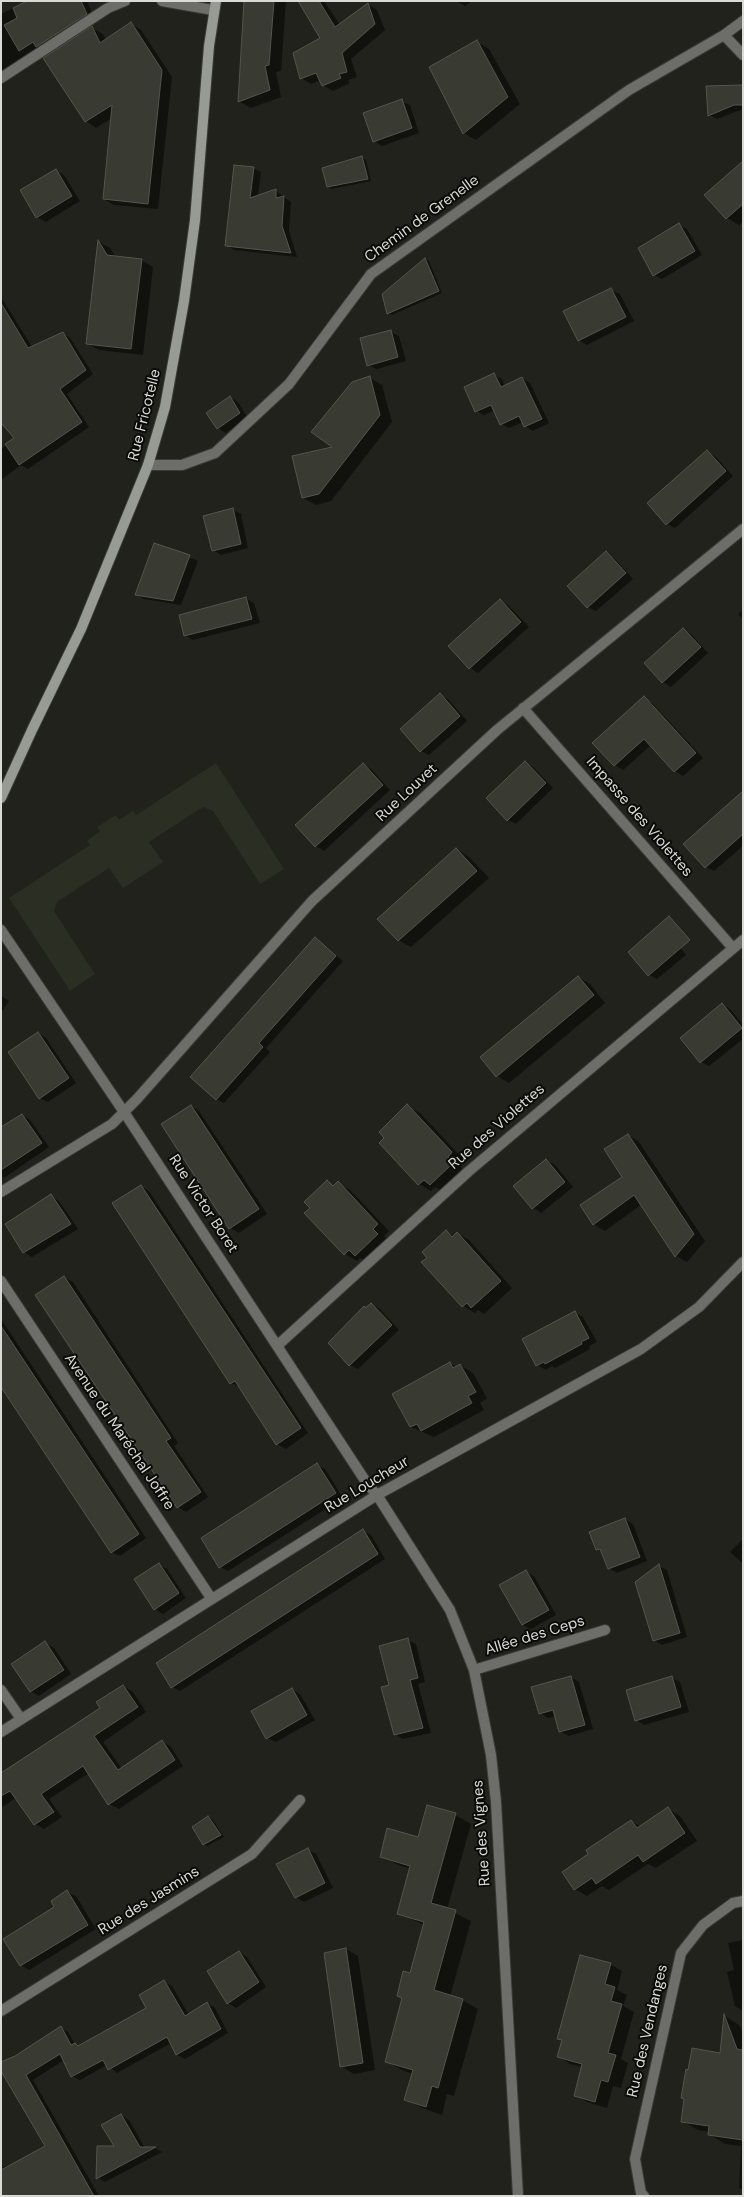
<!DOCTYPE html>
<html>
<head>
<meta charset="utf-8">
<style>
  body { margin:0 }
  #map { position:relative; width:744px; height:2197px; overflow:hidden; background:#20221b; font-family:"DM Sans",sans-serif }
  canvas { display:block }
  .frame { position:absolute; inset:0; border:2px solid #dadbd7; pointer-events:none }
</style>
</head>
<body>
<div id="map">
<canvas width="744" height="2197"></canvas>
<div class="frame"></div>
</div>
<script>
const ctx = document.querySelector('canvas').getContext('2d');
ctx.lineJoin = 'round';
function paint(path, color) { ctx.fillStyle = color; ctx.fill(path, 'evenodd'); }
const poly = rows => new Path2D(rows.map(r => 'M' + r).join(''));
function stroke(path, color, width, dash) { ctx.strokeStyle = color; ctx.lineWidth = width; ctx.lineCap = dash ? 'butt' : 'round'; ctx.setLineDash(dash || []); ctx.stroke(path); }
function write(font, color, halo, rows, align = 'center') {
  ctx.font = font + ' "DM Sans",sans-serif'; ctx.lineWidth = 4; ctx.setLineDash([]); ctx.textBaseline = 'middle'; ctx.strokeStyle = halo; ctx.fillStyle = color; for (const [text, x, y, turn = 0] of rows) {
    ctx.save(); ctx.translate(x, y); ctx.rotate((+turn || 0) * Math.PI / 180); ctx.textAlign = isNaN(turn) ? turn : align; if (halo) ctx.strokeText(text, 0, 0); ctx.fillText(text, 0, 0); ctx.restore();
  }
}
paint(poly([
  [216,763,284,869,260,884,213,811,203,807,149,842,163,862,123,888,109,868,57,902,54,911,95,974,70,991,9,898,90,845,87,841,100,831,97,827,116,815,119,820,133,811,136,815]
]), '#2b2e22');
paint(poly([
  [28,1,87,1,95,19,1,73,1,14],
  [245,1,286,1,281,71,276,72,281,97,251,108,240,102],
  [299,1,324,1,340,25,368,4,377,10,385,30,351,59,357,77,348,80,350,83,333,91,323,85,321,80,311,84,301,78,322,38],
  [456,1,472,1,465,6],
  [131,24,141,30,172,77,158,209,114,205,104,199,112,118,96,128,86,121,92,28,103,34,106,40],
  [477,42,489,49,520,104,476,140,464,133],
  [743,86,743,109,717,119,709,115],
  [401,101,410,105,419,133,382,146,374,141],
  [362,158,366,160,371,181,332,189,328,187],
  [743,162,743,222,739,225,727,218,706,195],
  [253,168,261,172,258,196,276,191,291,202,289,231,297,257,234,250,226,245],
  [56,171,64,175,80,201,46,222,37,217],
  [679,225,687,229,702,255,662,279,654,275],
  [99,242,110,248,116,257,141,260,153,267,143,355,99,350,87,343],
  [425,259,429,261,442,293,392,315,388,313],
  [611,290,620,294,634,321,587,345,579,340],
  [1,297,32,347,63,333,70,338,93,374,67,394,89,427,28,469,21,465,1,480,1,449,16,438,1,421],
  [391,332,399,336,406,361,377,369,368,365],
  [494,375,502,379,505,386,522,378,530,383,549,423,533,431,525,426,523,422,509,428,501,424,495,410,484,415,476,411],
  [370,378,382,385,392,422,331,501,316,505,303,498,335,447],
  [230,397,238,402,247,417,226,433,218,428],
  [707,451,715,456,733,476,675,528,667,524],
  [233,510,241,514,248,548,221,555,213,550],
  [154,544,198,561,181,605,144,599,136,594],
  [606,553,614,558,633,579,596,611,588,607],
  [245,598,254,603,260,623,193,640,185,635],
  [500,600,508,605,529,627,478,673,470,668,450,646],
  [743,610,743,619,738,614],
  [683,629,691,634,708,653,671,687,663,682],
  [440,695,448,699,467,721,429,755,421,751],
  [644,698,652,703,703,758,683,776,675,771,651,745,623,770,615,765,594,743],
  [525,762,533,767,553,788,516,824,508,820],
  [363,764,371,769,390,790,324,851,316,846],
  [743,804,743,846,714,871,706,867],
  [457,849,469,857,489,878,411,947,398,940],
  [667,931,686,955,657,979,649,975],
  [315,939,343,961,266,1048,270,1052,224,1103,216,1099],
  [578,977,590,984,605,1003,509,1083,497,1076],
  [1,996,9,1001,1,1013],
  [722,1004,730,1009,743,1024,743,1039,709,1066,701,1062],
  [38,1033,46,1038,76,1083,48,1102,39,1098],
  [191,1106,199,1111,267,1214,239,1233,230,1228],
  [407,1106,420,1113,464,1160,459,1165,464,1171,443,1191,435,1187,431,1191,419,1184],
  [22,1115,30,1120,49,1147,4,1178,1,1176,1,1129],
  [628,1135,639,1142,705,1241,687,1262,676,1256,642,1204,605,1231,593,1224,624,1177],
  [546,1160,555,1165,573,1187,541,1213,533,1208],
  [327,1182,335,1186,338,1183,350,1190,389,1231,384,1236,389,1242,368,1262,360,1258,357,1261,345,1254,306,1213,312,1208],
  [141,1186,149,1191,308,1433,286,1449,277,1444,239,1387,231,1383],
  [51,1196,59,1201,78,1229,32,1257,24,1252],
  [446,1232,454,1236,457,1233,469,1240,512,1288,484,1314,478,1310,475,1313,463,1306,429,1258],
  [64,1277,73,1282,178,1443,174,1446,208,1497,186,1512,178,1507],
  [371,1304,380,1309,399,1330,358,1369,350,1365,366,1309],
  [575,1313,583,1317,597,1342,589,1346,590,1349,555,1368,552,1366,546,1370,537,1365],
  [1,1319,146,1538,120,1556,111,1552,1,1386],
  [450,1363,457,1367,460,1365,473,1373,487,1398,480,1403,484,1410,434,1437,411,1427],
  [317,1465,325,1469,343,1498,228,1571,220,1567],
  [625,1519,633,1524,647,1561,617,1573,609,1568,602,1552,597,1549],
  [363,1531,371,1535,385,1559,180,1691,172,1687],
  [743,1539,743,1564,730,1552],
  [159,1565,167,1569,186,1598,163,1614,155,1609],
  [659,1566,667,1570,687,1637,662,1645,654,1640],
  [526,1572,534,1576,556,1615,531,1629,523,1625],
  [407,1640,416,1644,425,1682,418,1684,431,1733,403,1739,395,1734,390,1686],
  [45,1643,54,1648,71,1674,39,1696,30,1691],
  [571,1677,579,1682,593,1729,569,1736,561,1732,556,1716,548,1718,540,1713],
  [672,1678,680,1682,689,1712,644,1725,636,1720],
  [123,1686,133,1692,146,1712,103,1742,122,1769,162,1741,171,1747,183,1766,119,1809,109,1804,89,1773,49,1799,62,1817,44,1829,35,1824,16,1798,1,1808,1,1773,102,1708],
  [292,1689,300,1694,315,1720,276,1742,267,1738],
  [668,1809,680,1816,697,1841,656,1868,648,1864,609,1890,602,1886,587,1896,575,1889,563,1872,590,1854,631,1821,641,1827],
  [455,1815,471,1824,447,1909,471,1921,450,1997,462,2000,478,2009,454,2096,447,2094,442,2115,422,2108,406,2099,413,2074,402,2070,386,2061,424,1925,399,1913,411,1869,398,1865,382,1856,419,1839],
  [208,1817,212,1819,224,1837,207,1846,203,1844],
  [308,1850,316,1854,333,1888,304,1902,296,1897],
  [67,1892,76,1896,96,1929,29,1970,21,1965],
  [743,1940,743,2011,735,2006,727,1972,734,1970,728,1943],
  [346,1949,358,1956,375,2070,354,2074,342,2067],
  [239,1952,247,1957,266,1987,236,2008,228,2003],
  [610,1964,622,1971,617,1990,627,1995,623,2006,634,2012,621,2059,628,2063,621,2088,613,2086,607,2108,587,2102,575,2095,583,2067,570,2064,558,2056,563,2041,558,2038],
  [164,1982,172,1986,189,2015,207,2003,215,2008,228,2033,185,2059,177,2055,171,2043,117,2073,107,2065,80,2080,72,2076,64,2060,33,2080,99,2196,1,2196,1,2168,6,2166,9,2167,47,2147,16,2057,61,2028,68,2032,75,2044,80,2046,147,2008],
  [725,2016,739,2025,743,2033,743,2190,739,2188,741,2146,725,2144,709,2134,710,2132,698,2130,682,2121,722,2054],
  [121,2115,129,2120,145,2148,155,2148,162,2152,105,2182,97,2178,116,2148]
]), '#0007');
const building = poly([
  [27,1,81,1,87,14,36,47,33,42,19,51,4,25,17,18,13,8,27,1],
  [244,1,274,1,269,65,265,66,270,90,238,102,244,1],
  [298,1,319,1,335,27,368,3,375,24,342,53,347,72,339,74,341,78,322,86,316,73,300,79,293,53,320,38,298,1],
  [131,22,162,70,148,204,103,199,112,105,85,122,43,58,92,26,100,43,131,22],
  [477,40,508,97,463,134,429,67,477,40],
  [743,85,743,105,734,105,708,116,706,86,743,85],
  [402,99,412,128,373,142,363,113,402,99],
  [362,156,368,179,327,187,322,168,362,156],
  [743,161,743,204,726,219,704,195,743,161],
  [234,165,254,167,250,198,276,189,276,198,284,196,282,226,291,253,225,246,234,165],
  [56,169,72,196,36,218,20,190,56,169],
  [679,223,695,251,653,276,638,248,679,223],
  [98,240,107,255,142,259,131,349,86,344,98,240],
  [425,258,439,291,387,314,382,294,425,258],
  [611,288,626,317,578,341,563,311,611,288],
  [1,303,28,348,63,332,86,370,60,389,82,422,19,465,5,444,14,438,1,423,1,303],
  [391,330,398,357,367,366,360,338,391,330],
  [494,373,501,387,522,377,542,419,524,427,519,416,500,425,491,405,475,412,464,387,494,373],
  [370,376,380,415,319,494,302,498,292,456,332,447,311,432,352,382,370,376],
  [230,396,240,413,217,429,206,413,230,396],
  [707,450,726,471,666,525,647,503,707,450],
  [233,508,241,544,212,551,203,516,233,508],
  [154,543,190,555,173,601,135,595,154,543],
  [606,551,626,573,587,608,567,586,606,551],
  [246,597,252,619,184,636,179,615,246,597],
  [500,599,521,622,469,669,448,646,500,599],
  [683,628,701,647,662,683,644,663,683,628],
  [440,693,460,716,420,752,400,729,440,693],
  [644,696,696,753,674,772,644,739,614,766,592,743,644,696],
  [525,761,546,783,507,821,486,798,525,761],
  [363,763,383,785,315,847,295,825,363,763],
  [743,791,743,834,705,868,683,844,743,791],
  [456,848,477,871,398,941,377,919,456,848],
  [669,916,690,940,648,976,628,952,669,916],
  [315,937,336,956,259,1043,263,1047,216,1100,190,1077,315,937],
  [578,976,594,995,496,1077,480,1057,578,976],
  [722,1003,742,1028,700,1063,680,1038,722,1003],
  [38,1032,69,1078,39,1099,8,1052,38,1032],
  [407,1104,452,1152,448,1157,453,1163,430,1185,424,1180,418,1185,379,1143,384,1138,379,1132,407,1104],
  [191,1105,259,1209,229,1229,161,1124,191,1105],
  [22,1114,42,1143,1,1170,1,1127,22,1114],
  [628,1134,694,1234,675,1257,634,1195,593,1225,580,1205,622,1177,604,1149,628,1134],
  [546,1159,565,1182,532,1209,513,1186,546,1159],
  [327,1180,333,1186,338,1181,378,1224,373,1229,378,1234,355,1256,349,1250,344,1255,304,1213,310,1208,304,1202,327,1180],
  [141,1185,301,1428,276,1445,235,1381,230,1384,112,1203,141,1185],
  [51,1194,71,1224,23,1253,5,1224,51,1194],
  [446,1230,452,1237,457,1232,501,1281,471,1308,467,1303,462,1307,421,1262,427,1258,422,1252,446,1230],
  [64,1276,171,1438,166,1441,201,1492,177,1508,35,1295,64,1276],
  [371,1303,392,1325,349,1366,328,1343,364,1306,365,1308,371,1303],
  [575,1311,589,1338,581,1342,582,1344,545,1364,544,1362,536,1366,522,1339,575,1311],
  [1,1326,139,1534,111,1553,1,1387,1,1326],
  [450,1362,453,1368,460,1364,476,1392,468,1396,472,1403,421,1431,417,1424,410,1427,392,1394,450,1362],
  [317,1463,336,1493,219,1568,201,1538,317,1463],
  [625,1518,640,1557,608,1569,600,1549,596,1550,589,1532,625,1518],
  [363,1529,378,1554,171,1688,156,1663,363,1529],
  [159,1563,179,1593,154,1610,134,1579,159,1563],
  [659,1564,680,1633,653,1641,635,1582,659,1564],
  [526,1570,549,1610,522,1625,499,1585,526,1570],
  [408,1638,418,1678,410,1680,423,1728,394,1735,381,1687,389,1685,379,1646,408,1638],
  [45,1641,64,1670,30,1692,11,1664,45,1641],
  [571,1676,585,1725,559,1732,553,1710,539,1714,531,1687,571,1676],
  [672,1676,681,1707,635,1721,626,1690,672,1676],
  [123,1685,138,1707,94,1736,118,1770,162,1740,175,1760,108,1805,83,1766,41,1794,54,1812,34,1825,10,1791,1,1796,1,1773,100,1708,96,1702,123,1685],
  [292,1688,307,1715,266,1739,251,1711,292,1688],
  [427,1805,456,1813,431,1903,456,1910,434,1990,463,1999,438,2088,432,2086,426,2107,404,2100,413,2070,385,2062,402,1998,397,1996,403,1971,410,1973,424,1922,397,1914,410,1866,380,1857,387,1828,418,1837,427,1805],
  [668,1807,685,1833,643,1862,638,1855,596,1884,592,1878,574,1890,562,1872,588,1854,586,1850,631,1820,637,1828,668,1807],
  [208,1816,221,1835,203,1845,192,1827,208,1816],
  [308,1848,325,1883,295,1898,276,1864,308,1848],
  [67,1890,88,1925,20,1966,3,1939,54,1907,51,1901,67,1890],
  [346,1948,363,2063,340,2067,324,1953,346,1948],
  [239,1951,259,1982,227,2004,207,1971,239,1951],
  [580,1955,611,1963,605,1984,615,1987,611,2001,622,2004,608,2053,616,2055,608,2082,601,2080,595,2102,574,2096,582,2064,557,2057,562,2040,557,2039,580,1955],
  [164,1980,185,2016,207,2002,221,2029,176,2055,167,2037,108,2070,103,2060,71,2077,60,2054,26,2075,94,2196,1,2196,1,2170,45,2146,1,2071,1,2062,15,2056,61,2026,71,2045,75,2043,78,2046,146,2008,139,1995,164,1980],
  [724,2014,737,2049,743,2050,743,2140,708,2135,709,2126,681,2122,684,2099,681,2098,686,2069,688,2070,692,2048,720,2053,724,2014],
  [121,2114,140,2147,156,2147,96,2179,97,2146,114,2146,101,2125,121,2114]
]);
paint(building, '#393b33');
stroke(building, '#53554e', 1);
const street = poly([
  [162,1,213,10],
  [724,35,743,55],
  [1,78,108,8,125,1],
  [148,465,182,465,215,453,289,384,371,274,629,90,724,35,743,21],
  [523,708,732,947],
  [1,930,124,1112,368,1485,377,1495,450,1610,474,1670,491,1755,496,1802,518,2196],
  [1,1192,112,1124,137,1099,312,901,497,730,743,529],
  [1,1281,211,1598],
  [278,1345,469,1171,743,940],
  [474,1670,605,1630],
  [1,1690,21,1719],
  [1,1732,377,1495,641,1349,699,1307,743,1262],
  [1,2011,252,1854,300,1800],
  [644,2196,641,2193,635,2159,681,1953,703,1925,733,1903,743,1901]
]);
const secondary = poly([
  [1,798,32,730,81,629,148,465,165,407,184,301,195,220,209,46,216,1]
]);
stroke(street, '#3a3c35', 12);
stroke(secondary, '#3a3c35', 12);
stroke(street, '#6d6e6a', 10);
stroke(secondary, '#989a94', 10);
write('15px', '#dadbd7', '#0a0b08', [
  ["Chemin de Grenelle",422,219,-36],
  ["Rue Fricotelle",145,415,-76],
  ["Rue Louvet",407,793,-43],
  ["Impasse des Violettes",639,817,49],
  ["Rue des Violettes",497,1127,-41],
  ["Rue Victor Boret",203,1204,57],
  ["Avenue du Maréchal Joffre",119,1432,56],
  ["Rue Loucheur",367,1485,-31],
  ["Allée des Ceps",535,1636,-17],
  ["Rue des Vignes",482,1833,-94],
  ["Rue des Jasmins",149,1901,-32],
  ["Rue des Vendanges",648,2031,-77]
]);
</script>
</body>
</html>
